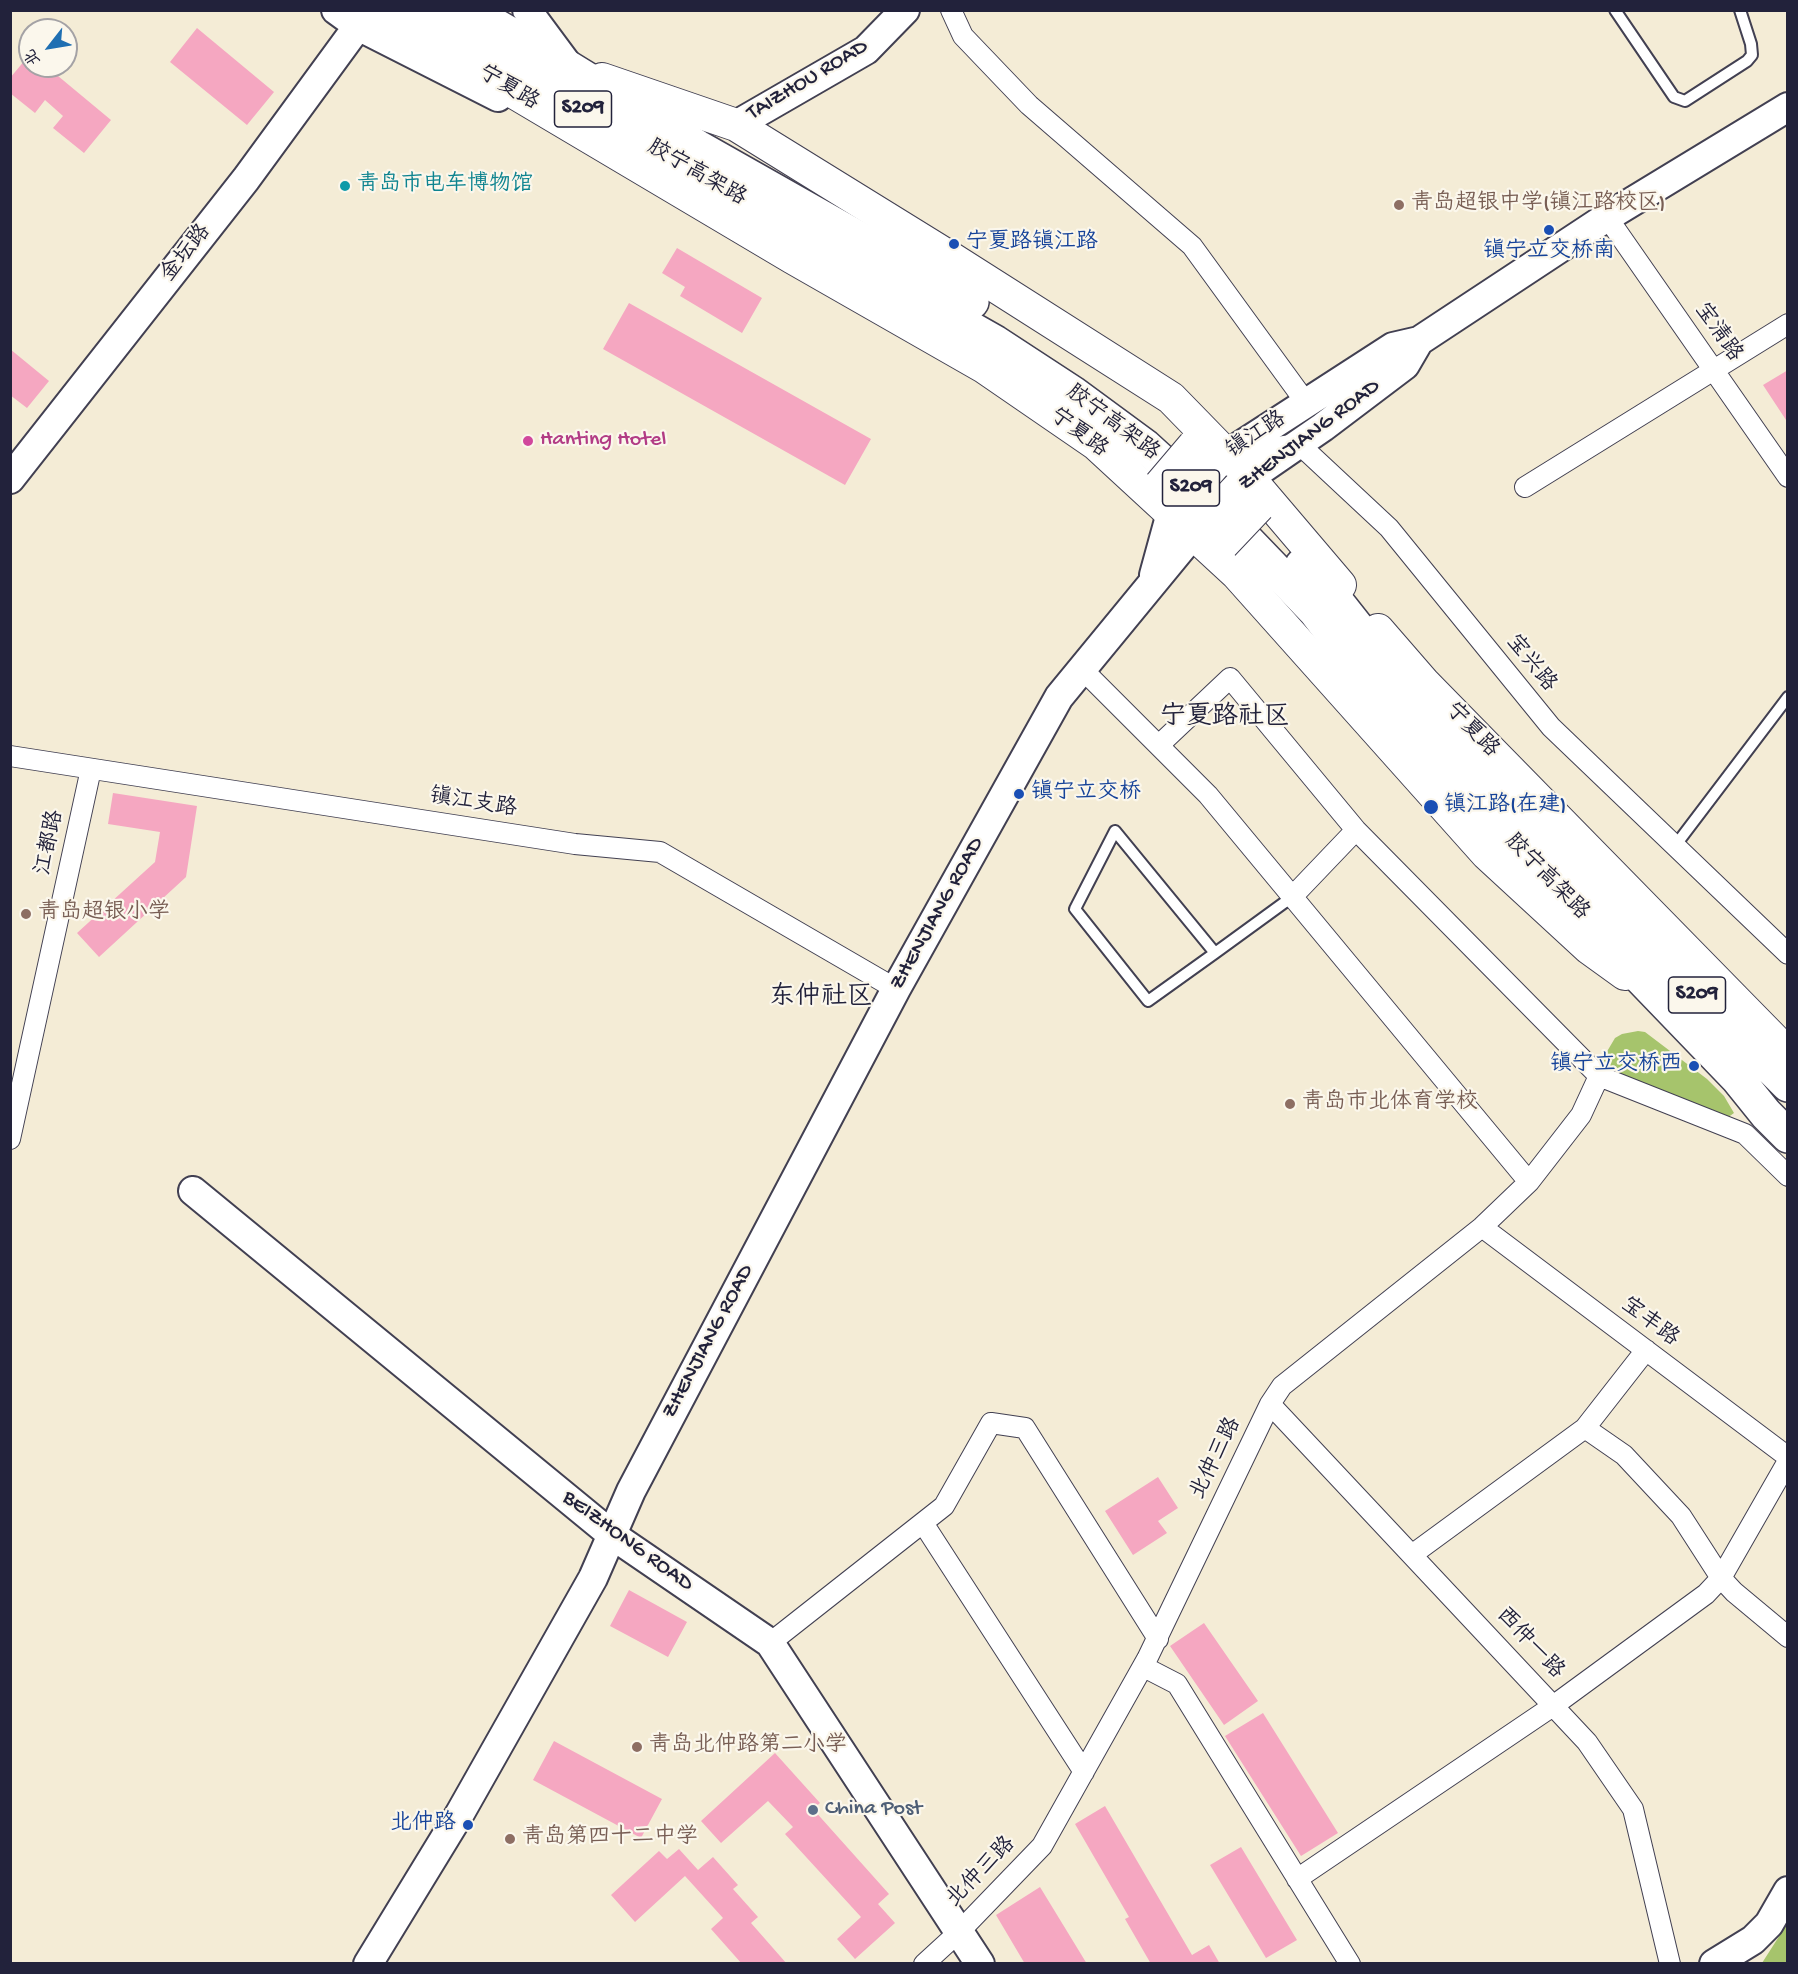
<!DOCTYPE html>
<html>
<head>
<meta charset="utf-8">
<style>
  body { margin:0 }
  #map { position:relative; width:1798px; height:1974px; overflow:hidden; background:#f4ecd6; font-family:"Gochi Hand","LXGW WenKai TC",sans-serif }
  canvas { display:block }
  .frame { position:absolute; inset:0; border:12px solid #22223b; pointer-events:none }
  .north { position:absolute; left:18px; top:18px; width:60px; height:60px; box-sizing:border-box; background:#fbf7ec; border:2px solid #a4a2a5; border-radius:50%; rotate:239deg; font-size:16px; font-weight:700; line-height:24px; text-align:center; color:#22223b }
  .north::after { content:''; display:block; margin:auto; width:21px; height:27px; background:#1f6fb2; clip-path:polygon(50% 0,100% 100%,50% 72%,0 100%) }
</style>
</head>
<body>
<div id="map">
<canvas width="1798" height="1974"></canvas>
<div class="frame"></div>
<div class="north">北</div>
</div>
<script>
const ctx = document.querySelector('canvas').getContext('2d');
ctx.lineJoin = 'round';
function paint(path, color) { ctx.fillStyle = color; ctx.fill(path, 'evenodd'); }
const poly = rows => new Path2D(rows.map(r => 'M' + r).join(''));
function stroke(path, color, width, dash) { ctx.strokeStyle = color; ctx.lineWidth = width; ctx.lineCap = dash ? 'butt' : 'round'; ctx.setLineDash(dash || []); ctx.stroke(path); }
function write(font, color, halo, rows, align = 'center') {
  ctx.font = font + ' "Gochi Hand","LXGW WenKai TC",sans-serif'; ctx.lineWidth = 4.5; ctx.setLineDash([]); ctx.textBaseline = 'middle'; ctx.strokeStyle = halo; ctx.fillStyle = color; for (const [text, x, y, turn = 0] of rows) {
    ctx.save(); ctx.translate(x, y); ctx.rotate((+turn || 0) * Math.PI / 180); ctx.textAlign = isNaN(turn) ? turn : align; if (halo) ctx.strokeText(text, 0, 0); ctx.fillText(text, 0, 0); ctx.restore();
  }
}
paint(poly([
  [1638,1031,1645,1032,1707,1079,1724,1096,1734,1113,1727,1118,1604,1069,1599,1065,1615,1038,1622,1034],
  [1787,1924,1787,1963,1762,1963]
]), '#a6c46c');
paint(poly([
  [197,28,274,92,247,125,170,62],
  [30,54,30,66,46,66,111,120,84,153,53,128,63,116,45,100,35,113,10,93,10,78],
  [677,248,762,298,742,333,680,296,685,287,662,273],
  [629,303,871,439,845,485,603,349],
  [10,349,49,381,27,408,10,395],
  [1788,370,1788,423,1763,385],
  [113,793,197,806,186,877,99,957,77,933,155,862,160,832,108,824],
  [1158,1477,1178,1508,1158,1521,1167,1533,1133,1555,1105,1511],
  [629,1590,687,1622,668,1657,610,1626],
  [1204,1623,1258,1701,1224,1725,1170,1646],
  [1263,1713,1338,1833,1301,1856,1225,1736],
  [554,1741,662,1799,641,1838,533,1780],
  [775,1753,820,1803,813,1809,889,1894,878,1904,895,1923,855,1959,837,1939,861,1917,785,1834,793,1827,768,1801,721,1843,701,1821],
  [1105,1806,1192,1955,1209,1945,1220,1964,1151,1964,1125,1919,1129,1917,1075,1824],
  [1241,1847,1297,1940,1266,1958,1210,1865],
  [679,1849,698,1870,713,1857,738,1885,733,1889,758,1917,751,1923,787,1964,742,1964,711,1929,723,1918,685,1876,635,1922,611,1895,659,1851,667,1859],
  [1040,1887,1087,1964,1025,1964,996,1915]
]), '#f5a7c1');
const lane = poly([
  [1615,10,1674,97,1685,101,1747,61,1752,55,1751,44,1740,10],
  [1675,846,1788,697],
  [1215,953,1115,831,1075,909,1148,1001,1215,953,1292,897]
]);
const street = poly([
  [951,10,963,36,1029,105,1192,246,1307,404],
  [1607,217,1788,477],
  [1235,453,1299,444,1389,528,1551,727,1788,954],
  [1525,487,1788,324],
  [1082,669,1208,795,1529,1182],
  [1159,745,1230,678,1356,830,1599,1076,1745,1134,1788,1176],
  [10,756,575,844,660,852,896,989],
  [1292,897,1356,830],
  [10,1139,91,769],
  [1482,1227,1788,1457],
  [1270,1404,1587,1742,1633,1809,1670,1964],
  [1585,1428,1624,1455,1681,1516,1721,1578,1734,1592,1788,1637],
  [923,1523,1084,1772],
  [1413,1554,1585,1428,1646,1350],
  [770,1643,944,1506,991,1423,1025,1428,1158,1639],
  [1144,1667,1177,1684,1350,1964],
  [1297,1879,1553,1706,1706,1594,1721,1578,1788,1461],
  [924,1964,960,1931,1042,1846,1147,1659,1270,1404,1282,1386,1482,1227,1529,1182,1581,1115,1599,1076]
]);
const secondary = poly([
  [336,10,358,26,498,97],
  [527,10,570,68],
  [736,125,866,50,905,10],
  [1226,455,1393,347,1419,341,1607,217,1788,107],
  [1249,478,1323,427,1405,365,1419,341],
  [10,479,246,179,358,26],
  [1154,575,1171,513],
  [193,1191,612,1535,770,1643,980,1964],
  [368,1964,459,1815,593,1578,631,1491,896,989,1059,697,1193,534],
  [1714,1964,1753,1940,1769,1924,1788,1891]
]);
const primary = poly([
  [375,10,793,258,984,367,1096,444,1237,574,1487,854,1589,948,1625,974],
  [602,79,736,125,943,253,1171,398,1249,478,1340,585],
  [1378,630,1424,683,1788,1054]
]);
const highway = poly([
  [418,10,531,79,995,342,1073,393,1145,446,1237,530,1315,611,1375,690,1430,756,1503,835,1737,1078,1766,1114,1788,1136],
  [469,10,571,69,698,147,972,302],
  [1302,565,1334,598,1450,745,1523,821,1788,1085]
]);
stroke(lane, '#424052', 14);
stroke(street, '#424052', 22);
stroke(secondary, '#424052', 32);
stroke(primary, '#424052', 34);
stroke(highway, '#424052', 36);
stroke(lane, '#fff', 10);
stroke(street, '#fff', 20);
stroke(secondary, '#fff', 28);
stroke(primary, '#fff', 32);
stroke(highway, '#fff', 33);
const primaryBridge = poly([
  [1160,485,1194,445],
  [1180,504,1214,465],
  [1203,525,1239,487],
  [1223,544,1259,506]
]);
stroke(primaryBridge, '#424052', 34, []);
stroke(primaryBridge, '#fff', 32);
for (const [x, y, r, color] of [
  [345,186,6,"#0f9aa8"],
  [1399,205,6,"#8d6e63"],
  [1549,230,6,"#1a4fb4"],
  [954,244,6,"#1a4fb4"],
  [528,441,6,"#d1479c"],
  [1019,794,6,"#1a4fb4"],
  [1431,807,8,"#1a4fb4"],
  [26,914,6,"#8d6e63"],
  [1694,1066,6,"#1a4fb4"],
  [1290,1104,6,"#8d6e63"],
  [637,1747,6,"#8d6e63"],
  [813,1810,6,"#5c6f8a"],
  [468,1825,6,"#1a4fb4"],
  [510,1839,6,"#8d6e63"]
]) { const dot = new Path2D(); dot.arc(x, y, r, 0, 2 * Math.PI); ctx.fillStyle = color; ctx.fill(dot); stroke(dot, '#fbf7ec', 2); }
for (const [x, y, w] of [
  [583,109,57],
  [1191,488,57],
  [1697,995,57]
]) { const box = new Path2D(); box.roundRect(x - w / 2, y - 18, w, 36, 4.5); ctx.fillStyle = '#fbf7ec'; ctx.fill(box); stroke(box, '#22223b', 1.5); }
write('bold 21px', '#22223b', null, [
  ["S209",583,109],
  ["S209",1191,488],
  ["S209",1697,995]
]);
write('22px', '#22223b', '#fbf7ec', [
  ["TAIZHOU ROAD",808,81,-31],
  ["宁夏路",508,89,31],
  ["胶宁高架路",696,174,30],
  ["金坛路",187,254,-52],
  ["宝清路",1717,333,55],
  ["胶宁高架路",1112,424,37],
  ["宁夏路",1078,434,37],
  ["镇江路",1257,436,-33],
  ["ZHENJIANG ROAD",1310,436,-37],
  ["宝兴路",1530,664,51],
  ["宁夏路",1471,731,46],
  ["镇江支路",473,804,9],
  ["江都路",51,843,-78],
  ["胶宁高架路",1546,878,46],
  ["ZHENJIANG ROAD",938,914,-61],
  ["宝丰路",1649,1323,37],
  ["ZHENJIANG ROAD",709,1342,-62],
  ["北仲三路",1217,1459,-64],
  ["BEIZHONG ROAD",627,1542,36],
  ["西仲一路",1529,1644,47],
  ["北仲三路",982,1873,-46]
]);
write('22px', '#0d838f', '#fbf7ec', [
  ["青岛市电车博物馆",357,186]
], 'left');
write('22px', '#785e54', '#fbf7ec', [
  ["青岛超银中学(镇江路校区)",1411,205],
  ["青岛超银小学",38,914],
  ["青岛市北体育学校",1302,1104],
  ["青岛北仲路第二小学",649,1747],
  ["青岛第四十二中学",522,1839]
], 'left');
write('22px', '#164399', '#fbf7ec', [
  ["宁夏路镇江路",966,244],
  ["镇宁立交桥南",1549,253,"center"],
  ["镇宁立交桥",1031,794],
  ["镇江路(在建)",1444,807],
  ["镇宁立交桥西",1682,1066,"right"],
  ["北仲路",456,1825,"right"]
], 'left');
write('22px', '#b23c85', '#fbf7ec', [
  ["Hanting Hotel",540,441]
], 'left');
write('22px', '#4e5e75', '#fbf7ec', [
  ["China Post",825,1810]
], 'left');
write('26px', '#22223b', '#fbf7ec', [
  ["宁夏路社区",1225,719],
  ["东仲社区",821,999]
]);
</script>
</body>
</html>
